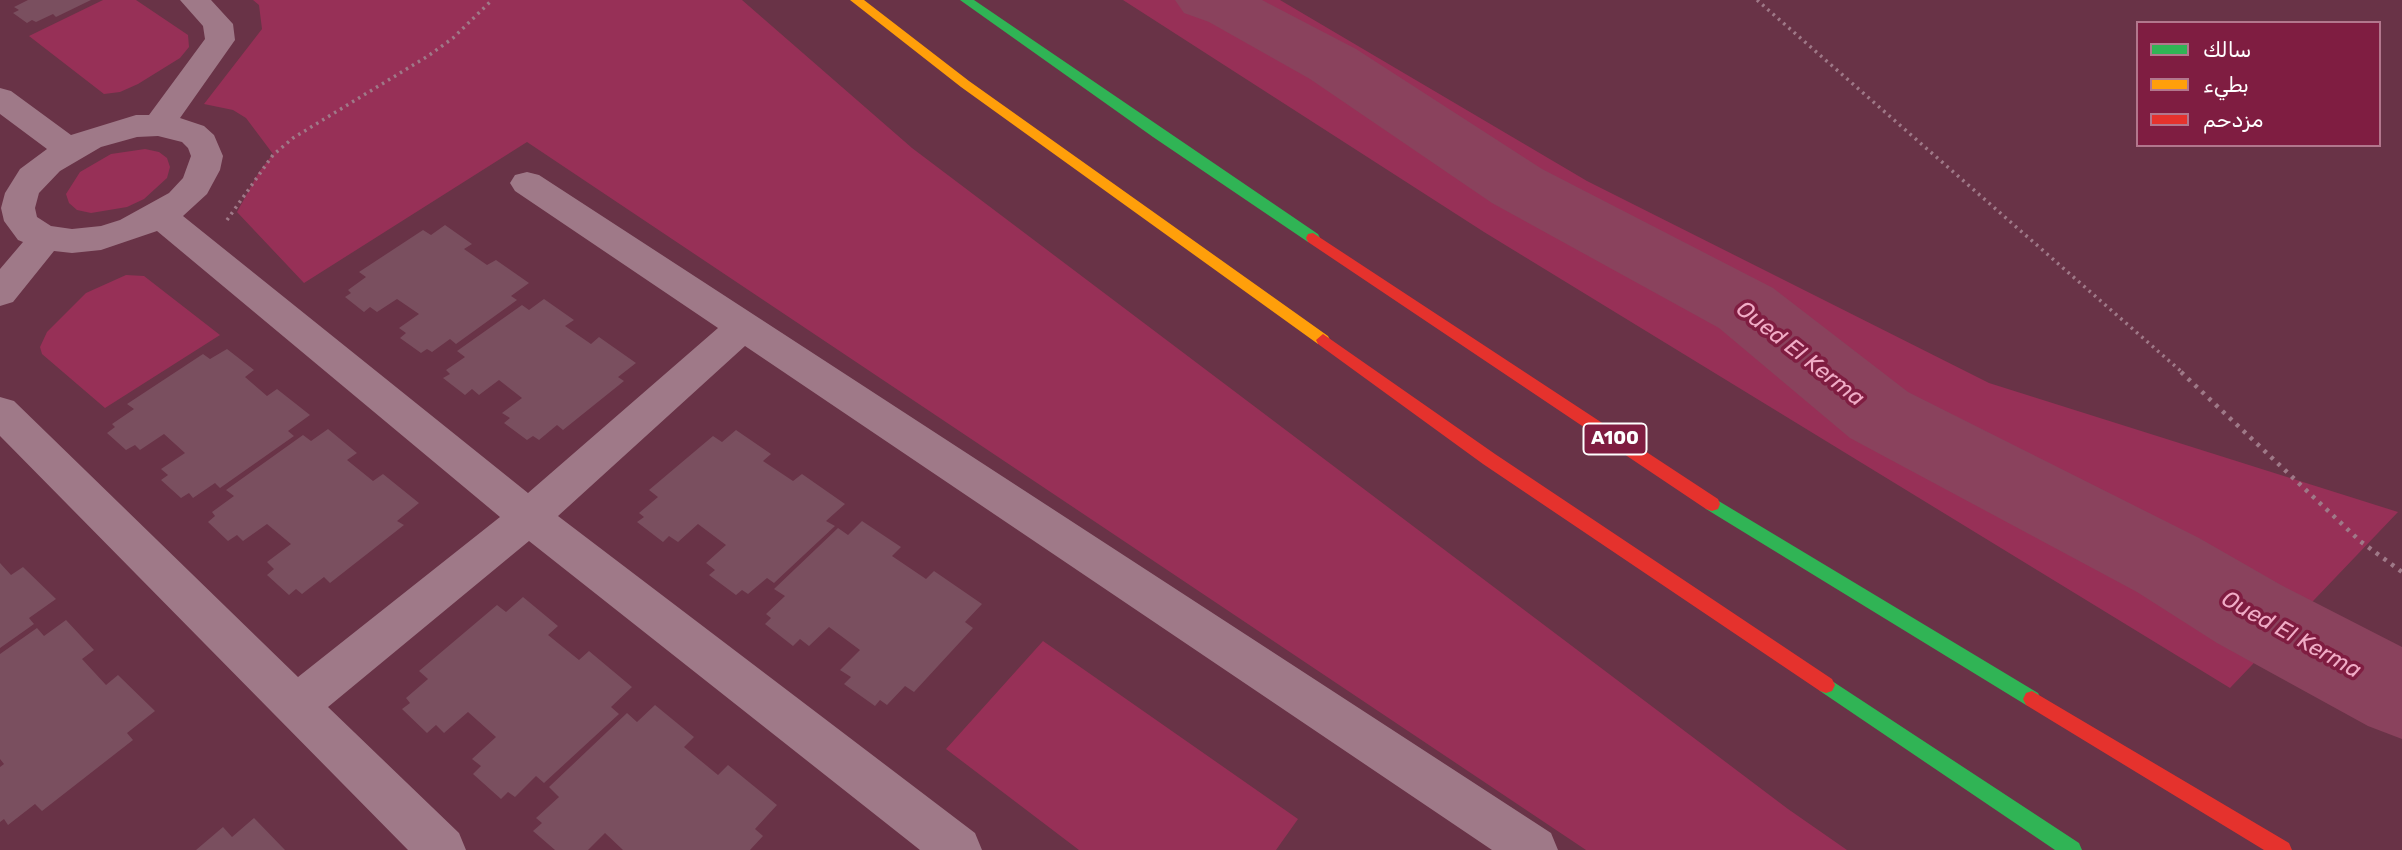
<!DOCTYPE html>
<html>
<head>
<meta charset="utf-8">
<style>
  body { margin:0 }
  #map { position:relative; width:2402px; height:850px; overflow:hidden; background:#693347; font-family:Rubik,"Noto Naskh Arabic",sans-serif }
  canvas { display:block }
  .legend { position:absolute; left:2136px; top:21px; width:245px; height:126px; box-sizing:border-box; background:#7f1d41; border:2px solid #b2778d; margin:0; padding:9px 12px; list-style:none; font-size:21px; color:#fff }
  .legend li { display:flex; align-items:center; gap:14px; height:35px }
  .legend b { width:35px; border:2px solid #b2778d }
</style>
</head>
<body>
<div id="map">
<canvas width="2402" height="850"></canvas>
<ul class="legend">
<li><b style="height:9px;background:#30b455"></b>سالك</li>
<li><b style="height:9px;background:#ff9f0a"></b>بطيء</li>
<li><b style="height:9px;background:#e5322d"></b>مزدحم</li>
</ul>
</div>
<script>
const ctx = document.querySelector('canvas').getContext('2d');
ctx.lineJoin = 'round';
function paint(path, color) { ctx.fillStyle = color; ctx.fill(path, 'evenodd'); }
const poly = rows => new Path2D(rows.map(r => 'M' + r).join(''));
function stroke(path, color, width, dash) { ctx.strokeStyle = color; ctx.lineWidth = width; ctx.lineCap = dash ? 'butt' : 'round'; ctx.setLineDash(dash || []); ctx.stroke(path); }
function write(font, color, halo, rows, align = 'center') {
  ctx.font = font + ' Rubik,sans-serif'; ctx.lineWidth = 7; ctx.setLineDash([]); ctx.textBaseline = 'middle'; ctx.strokeStyle = halo; ctx.fillStyle = color; for (const [text, x, y, turn = 0] of rows) {
    ctx.save(); ctx.translate(x, y); ctx.rotate((+turn || 0) * Math.PI / 180); ctx.textAlign = isNaN(turn) ? turn : align; if (halo) ctx.strokeText(text, 0, 0); ctx.fillText(text, 0, 0); ctx.restore();
  }
}
paint(poly([
  [103,0,136,0,188,35,189,47,180,58,138,84,120,92,104,94,29,36],
  [253,0,742,0,912,148,1788,809,1847,850,1586,850,527,142,304,283,237,212,259,172,273,154,246,118,233,110,204,104,262,29,259,5],
  [1123,0,1280,0,1587,181,1989,383,2398,512,2230,688,1484,232],
  [145,149,159,152,167,158,170,167,167,178,144,199,127,207,91,213,77,210,69,203,66,194,80,172,111,154],
  [126,275,144,276,220,335,105,408,42,354,40,347,47,332,86,293],
  [1043,641,1298,819,1276,850,1079,850,946,749]
]), '#973057');
paint(poly([
  [1175,0,1262,0,1356,49,1542,169,1773,288,1908,392,2199,538,2281,585,2402,647,2402,739,2368,726,2217,643,2137,592,1850,438,1719,328,1492,203,1310,79,1209,22,1184,13,1175,0]
]), '#8a425d');
paint(poly([
  [28,0,91,0,56,17,53,14,36,22,32,20,27,23,13,13,19,10,14,7],
  [445,225,472,244,464,249,487,265,496,260,529,283,511,296,517,300,456,344,450,339,432,352,427,349,421,353,400,338,406,333,399,328,419,314,397,299,377,312,370,307,364,312,345,297,351,293,348,290,366,277,359,272,423,230,431,235],
  [544,299,574,320,565,326,591,344,599,337,636,363,618,377,624,381,563,430,557,425,539,440,533,436,527,440,504,423,510,418,502,413,522,398,499,380,479,395,472,389,465,395,443,378,450,374,446,370,465,357,457,351,522,305,529,310],
  [227,349,254,370,245,377,267,396,277,389,310,415,288,431,294,436,220,488,215,483,193,498,189,493,181,498,161,480,168,475,161,469,185,453,164,434,140,450,135,445,126,450,107,433,115,427,112,424,134,409,127,404,203,354,210,359],
  [328,429,357,453,347,460,373,481,383,474,419,503,397,521,404,525,330,583,324,577,302,594,296,589,289,595,267,575,274,569,267,562,291,544,267,524,243,541,237,535,228,541,208,522,215,516,212,512,234,496,226,490,303,435,311,441],
  [736,430,771,454,763,461,793,481,802,474,845,504,826,521,835,526,774,583,767,578,748,594,742,590,736,595,709,575,715,570,706,563,726,545,698,524,678,542,669,536,663,542,637,522,644,517,639,513,658,497,649,490,713,436,722,442],
  [862,521,901,547,892,556,926,579,934,571,982,604,965,622,973,628,914,692,905,686,887,705,880,700,875,706,844,684,851,677,840,670,860,650,829,627,809,646,800,639,793,646,765,624,771,618,766,614,785,596,774,589,838,528,848,535],
  [0,563,11,575,23,567,56,599,29,618,34,624,0,648],
  [523,597,558,626,548,635,579,660,589,651,632,687,611,707,619,714,544,783,536,776,515,797,508,792,501,799,473,774,481,766,472,759,496,737,468,712,444,733,436,725,427,733,402,709,410,703,406,698,428,679,419,671,497,605,506,612],
  [66,620,94,650,82,659,106,685,118,675,155,711,127,733,133,740,42,811,35,804,8,825,4,819,0,822,0,767,4,764,0,759,0,654,37,628,44,636],
  [655,705,694,737,684,747,718,775,728,765,777,805,755,829,763,836,750,850,623,850,605,833,588,850,555,850,533,831,542,823,536,818,559,797,549,787,627,713,637,722],
  [254,818,285,850,196,850,223,827,232,837]
]), '#7a4f5f');
stroke(poly([
  [1757,0,2183,373],
  [227,220,273,155,293,138,428,56,453,38,492,0]
]), '#9f7988', 3.5, [2.5, 4.5]);
stroke(poly([
  [2181,372,2360,541,2402,572]
]), '#9f7988', 4.5, [3.5, 6]);
paint(poly([
  [180,0,211,0,233,24,235,40,180,118,204,126,214,135,223,156,220,170,207,194,183,216,528,493,718,328,515,191,510,183,515,175,527,172,539,175,1551,833,1558,850,1492,850,745,346,558,516,975,833,982,850,920,850,529,541,328,707,459,833,466,850,408,850,0,436,0,397,14,401,298,677,500,517,157,231,101,250,72,253,54,251,13,302,0,306,0,269,23,242,18,240,4,221,1,208,5,193,20,169,47,149,0,114,0,88,11,91,71,135,136,115,149,115,205,39,203,26,180,0],
  [158,136,182,142,188,148,191,156,183,178,169,193,120,220,101,226,72,229,51,226,37,217,35,208,39,193,60,171,101,147,137,137,158,136]
]), '#9f7988');
paint(poly([
  [960,0,974,0,1318,234,1320,238,1318,242,1308,242,1153,137,960,0],
  [1712,497,2038,693,2041,699,2038,705,2032,707,2026,705,1706,509,1704,504,1706,499,1712,497],
  [1826,677,2079,843,2082,850,2055,850,1820,691,1817,685,1820,679,1826,677]
]), '#30b455');
paint(poly([
  [850,0,864,0,969,81,1328,336,1330,340,1328,344,1318,344,961,87,850,0]
]), '#ff9f0a');
paint(poly([
  [1313,233,1718,499,1720,504,1718,509,1712,511,1706,509,1308,242,1306,238,1308,234,1313,233],
  [1323,334,1495,454,1832,679,1835,685,1832,691,1826,693,1820,691,1483,464,1318,344,1316,340,1323,334],
  [2032,691,2289,843,2292,850,2264,850,2026,705,2023,699,2026,693,2032,691]
]), '#e5322d');
for (const [x, y, w] of [
  [1615,439,63]
]) { const box = new Path2D(); box.roundRect(x - w / 2, y - 15.5, w, 31, 5); ctx.fillStyle = '#7f1d41'; ctx.fill(box); stroke(box, '#fff', 2); }
write('bold 19px', '#fff', null, [
  ["A100",1615,439]
]);
write('italic 23px', '#f0acc6', '#7f1d41', [
  ["Oued El Kerma",1800,354,38],
  ["Oued El Kerma",2291,635,29]
]);
</script>
</body>
</html>
